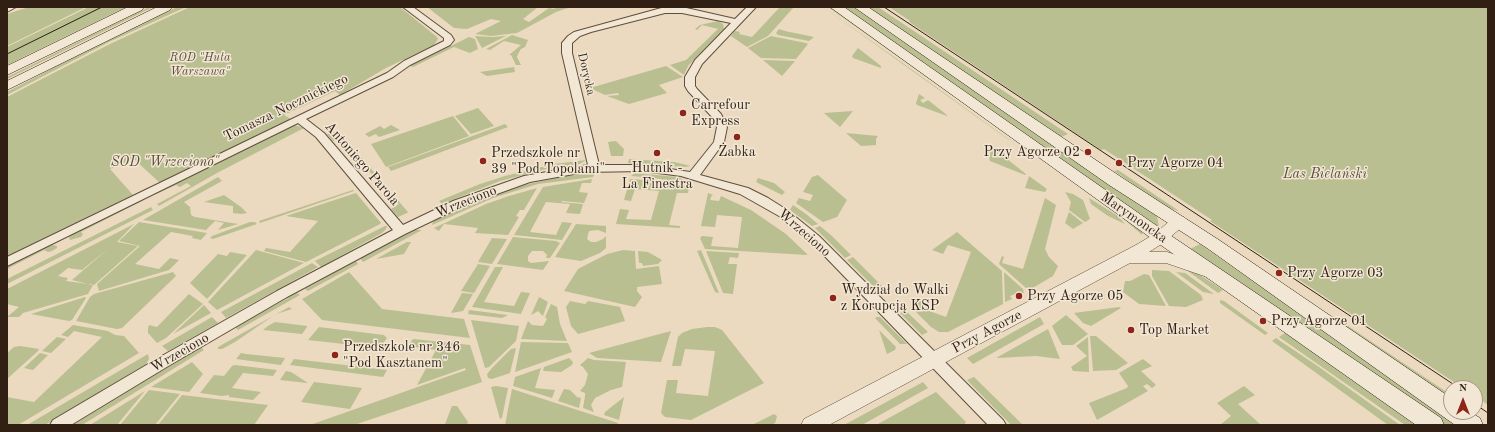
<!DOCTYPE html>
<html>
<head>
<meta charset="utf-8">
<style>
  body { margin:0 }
  #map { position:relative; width:1495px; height:432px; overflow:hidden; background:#ebdabf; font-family:"Old Standard TT",serif }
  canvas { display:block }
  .frame { position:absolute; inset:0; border:8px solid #301f12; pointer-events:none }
  .north { position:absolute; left:1443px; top:380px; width:40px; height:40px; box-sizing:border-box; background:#f2e7d5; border:1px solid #a49787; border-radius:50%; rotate:0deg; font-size:11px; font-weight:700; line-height:16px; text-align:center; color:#301f12 }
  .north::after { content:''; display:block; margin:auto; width:14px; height:18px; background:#8f2418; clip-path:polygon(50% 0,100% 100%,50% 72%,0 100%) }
</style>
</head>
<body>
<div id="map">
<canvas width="1495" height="432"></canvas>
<div class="frame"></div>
<div class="north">N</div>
</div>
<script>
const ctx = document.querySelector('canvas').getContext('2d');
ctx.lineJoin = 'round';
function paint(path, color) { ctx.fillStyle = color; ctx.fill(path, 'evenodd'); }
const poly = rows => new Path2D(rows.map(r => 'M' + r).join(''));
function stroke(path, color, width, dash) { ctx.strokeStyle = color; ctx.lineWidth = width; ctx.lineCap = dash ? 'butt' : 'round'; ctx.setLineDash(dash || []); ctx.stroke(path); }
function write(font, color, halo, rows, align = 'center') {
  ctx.font = font + ' "Old Standard TT",serif'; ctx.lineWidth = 3; ctx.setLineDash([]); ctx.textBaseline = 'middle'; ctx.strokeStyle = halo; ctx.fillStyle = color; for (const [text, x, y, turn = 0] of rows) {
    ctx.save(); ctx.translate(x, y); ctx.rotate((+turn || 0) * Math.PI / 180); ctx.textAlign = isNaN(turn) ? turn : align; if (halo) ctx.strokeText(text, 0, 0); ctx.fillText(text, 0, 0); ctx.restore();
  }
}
paint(poly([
  [29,7,86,7,7,46,7,14],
  [89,7,126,7,7,65,7,47],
  [149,7,153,7,7,79,7,77],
  [178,7,186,7,109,42,7,95,7,92,76,56,150,18],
  [190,7,400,7,437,37,438,39,434,45,386,68,340,95,335,91,284,115,291,119,160,183,134,159,110,169,133,195,7,256,7,97,110,44],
  [427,7,538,7,523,19,529,22,549,8,554,9,557,7,571,7,556,12,517,33,491,36,475,34,501,21,491,19,467,29,454,28],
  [780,7,794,7,768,36,747,47,731,36,735,31,740,32,739,34,752,37],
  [823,7,904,64,1011,141,1009,140],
  [828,7,831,7,1142,230,1142,235,1117,213],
  [841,7,855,7,1152,212,1157,216,1159,227],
  [866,7,878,7,1068,134,1061,137],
  [889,7,1488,7,1488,405,1475,396,1475,388,1463,388,1210,221,1212,220,1104,149,1101,150,909,22,910,21],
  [718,21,723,24,724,29,688,66,684,75,670,65,686,60,718,29,702,25,697,30,695,29,700,25],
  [779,29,785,31,814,37,809,41,778,35,776,33],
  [512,35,528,40,525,47,521,49,518,54,517,57,521,65,516,65,511,55,509,55,521,45,504,41,490,50,486,49],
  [475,36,492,37,506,36,482,48],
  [771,36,806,43,808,44,796,59,761,58,748,48],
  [469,37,475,39,478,49,470,53,454,47,413,67,410,66],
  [858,48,881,66,881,68,853,58,852,56],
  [763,60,795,61,782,76],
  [666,66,683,77,659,85,667,93,629,104,607,96,619,95,618,93,605,95,590,88],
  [514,67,515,72,487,76,480,72],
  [919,94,925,98,920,100,923,103,928,100,947,115,947,116,917,105,916,103],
  [478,108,494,126,471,134,455,116],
  [853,111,840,127,824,113],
  [453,116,469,136,386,167,371,144],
  [505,124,508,127,391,171,388,167],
  [294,125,304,128,217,173,159,206,157,204,191,186,187,183,180,187,176,185,149,197,148,196],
  [391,125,400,130,379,137,376,134,369,137,365,134,380,126,384,129],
  [338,131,380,179,377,180,362,163,354,166,353,164,360,161,341,138,333,141,327,134],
  [846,133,878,136,876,139,876,145,861,146],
  [616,141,624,149,623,156,611,156,608,142],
  [993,149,999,153,993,155,996,157,1002,155,1026,174,1025,175,990,161,989,158,991,150],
  [629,159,674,162,691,166,684,167,628,163],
  [586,160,580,164,546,169,500,181,442,204,439,201,480,184,505,176,554,164],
  [1118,170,1179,211,1166,207,1114,171],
  [595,173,593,177,538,184,493,198,432,225,433,221,474,202,515,187,559,177],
  [635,173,677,177,688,181,689,184,655,178,631,176],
  [818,175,847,200,837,217,823,222,796,203,799,198,810,201,813,195,803,192,812,177],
  [1029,176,1047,189,1045,192,1025,188],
  [218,177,222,181,184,202,190,207,191,215,195,217,238,224,218,230,224,223,215,221,206,230,143,220],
  [758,178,774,183,785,192,782,195,756,182],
  [592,179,591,183,582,183,579,192,588,193,584,203,562,201,561,202,583,204,580,214,566,213,570,204,546,202,530,232,556,235,562,222,572,223,562,240,514,235,543,187],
  [630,179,659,181,689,187,688,193,677,193,669,225,680,226,680,228,616,224,620,209,629,210,626,219,651,220,659,191,635,189,631,201,624,200],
  [382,182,408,212,407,213,398,217,391,209,399,204,379,183],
  [537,188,524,210,520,210,516,216,519,217,508,235,475,233,478,228,444,224,439,231,434,228,486,204,509,196],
  [353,190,354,191,260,223,259,221],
  [1065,192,1073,194,1083,200,1090,219,1085,222,1069,210,1071,202],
  [356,193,381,223,380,224,306,262,264,251,266,248,290,252,318,221,286,216],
  [708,193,716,196,712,195,710,200,719,201,721,196,751,210,786,234,808,255,705,249,700,238,702,236,713,237,711,246,738,248,742,217,717,215,715,227,701,226],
  [224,195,241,207,247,213,241,214,233,213,233,206,204,202],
  [1045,198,1056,205,1045,249,1049,257,1058,266,1053,276,1031,289,1026,288,999,264,1002,256,1004,257,1002,263,1023,269],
  [1089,198,1118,216,1125,224,1108,216,1091,204],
  [141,200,144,200,81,232,83,234,81,237,70,240,69,237,74,233],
  [793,205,806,214,818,224,812,226,790,210],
  [151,207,153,210,7,284,7,279],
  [1069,212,1083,223,1073,229,1065,223],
  [139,222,207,233,201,240,192,238,193,236,171,232,135,264,159,269,170,258,179,260,169,270,99,291,97,284,140,246,119,241],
  [250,222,255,222,257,224,213,239,210,238,212,236],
  [134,224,117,242,138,246,94,285,89,284,90,285,93,285,88,294,23,313,19,317,7,317,19,307,7,304,7,289],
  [109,248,72,280,88,284,66,281,68,278,58,276,68,268,82,270],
  [576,224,606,226,606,233,598,230,589,231,587,239,591,242,596,242,603,239,606,236,606,248,600,253,581,261,555,257],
  [385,226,387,226,386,229,382,233,321,267,315,261],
  [820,226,832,236,851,255,845,258,815,228],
  [415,230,422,230,363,262,360,258],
  [957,232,1002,271,1003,304,948,332,939,332,931,327,911,307,921,300,921,308,946,317,971,252,948,245,943,254,932,250],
  [513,237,556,241,560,243,550,258,546,258,547,255,543,251,532,251,528,256,528,261,531,263,549,261,543,270,497,264],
  [492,238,507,239,492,264,478,262],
  [407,242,411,242,404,254,376,259],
  [1200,244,1330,335,1462,425,1444,425,1188,250],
  [53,245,57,246,57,248,52,251,48,252,44,250,7,269,7,266,47,246],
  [256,250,304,263,217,310,208,302],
  [623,250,635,251,636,269,659,266,662,284,637,287,637,291,642,297,635,307,564,291,578,269,607,254],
  [701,250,719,293,715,292,697,251],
  [638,251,648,252,662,260,658,264,643,266,642,263,639,263],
  [706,251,739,253,738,258,730,257,728,264,737,264,733,294,723,293],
  [230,252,247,255,207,299,190,283,218,254,227,256],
  [853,257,888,292,882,295,847,260],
  [356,261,358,264,308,291,305,289],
  [312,263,318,267,226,318,221,312],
  [478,264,490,266,474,293,461,291],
  [495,267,503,267,484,302,514,306,521,292,530,293,521,314,472,307],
  [1185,269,1197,273,1223,290,1218,293],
  [1152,270,1169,271,1201,295,1203,300,1186,307,1169,306,1152,276],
  [173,272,176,276,122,328,117,329,76,321,90,297,94,294],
  [349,272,382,309,464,319,470,338,322,320,302,299],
  [1004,272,1023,289,1024,293,1020,292,1010,296,1012,299,1005,302],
  [1176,272,1185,273,1214,294,1203,292],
  [1144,274,1149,275,1166,306,1139,304,1123,292,1125,281,1130,281],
  [297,293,300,295,238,330,235,327],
  [462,293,473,294,463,311,451,313],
  [189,294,203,304,166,338,157,343,148,333,148,328,149,325,157,327],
  [85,297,86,298,72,320,69,321,31,314],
  [539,297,548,302,543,316,538,311,531,315],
  [1220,300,1224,301,1268,333,1265,335,1220,303],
  [570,301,585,304,588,301,620,307,625,321,578,334,571,326,566,307],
  [551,304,557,307,560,324,567,341,521,339,528,321,532,325,543,326,547,319,545,317],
  [204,305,211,313,173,334],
  [289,307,292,309,276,314,235,342,222,349,218,349,218,347],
  [1119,307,1121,308,1091,326,1083,323,1074,313],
  [469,310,508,315,502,318,468,314],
  [906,311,928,332,922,335,900,313],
  [1066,315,1088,334,1073,345,1062,345,1052,326],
  [1333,316,1451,395,1451,403,1329,319],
  [212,317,218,323,168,351,162,346],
  [877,317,880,317,907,344,900,344,875,318],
  [1040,317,1044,324,973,364,967,358],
  [471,320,519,326,516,341,489,367,485,368],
  [275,322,307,326,307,327,302,334,263,330,268,326],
  [73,325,108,331,115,335,124,336,139,353,18,425,7,425,7,397,34,402,102,337,74,331,68,337,61,335],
  [319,327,384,335,387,338,380,348,308,340],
  [707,327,715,327,722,330,764,383,691,420,665,417,661,413,667,380,678,380,676,393,708,396,715,351,685,349,681,366,672,366,678,337,682,333,692,329],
  [1048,329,1060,359,1036,356,996,358],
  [879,330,896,347,895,350,887,354],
  [671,331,661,362,597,358,589,353],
  [1285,333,1346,370,1425,425,1405,425,1279,337],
  [1090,336,1096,336,1128,363,1116,370,1093,371],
  [57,337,66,339,51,353,42,351],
  [1088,337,1089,372,1073,371,1071,367,1087,356,1076,346],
  [1276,338,1319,367,1400,425,1388,425,1272,341],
  [413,339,470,345,482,382,354,425,310,425,466,370,465,368,417,385,436,350,408,346],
  [521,342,568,343,572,352,515,372],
  [20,346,39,349,38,351,7,379,7,353,14,347],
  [201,347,204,350,82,425,73,425],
  [516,348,510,373,492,379,488,378,487,374,492,368,511,349],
  [40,353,48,355,33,370,24,368],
  [241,353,246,354,285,358,281,365,236,359],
  [148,354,149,359,146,364,45,425,27,425],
  [569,358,573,362,572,365,561,372,543,371,544,367],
  [588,358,594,360,626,362,622,387,611,390,595,398,591,405,594,412,583,408,585,396,585,393,580,391,585,385,588,374,583,367,580,365],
  [294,359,387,370,383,377,290,365],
  [1143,359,1152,366,1141,371,1156,385,1152,388,1147,384,1143,386,1148,391,1097,420,1089,403,1127,388,1128,386,1119,373],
  [192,362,203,374,189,392,151,387],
  [235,365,277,370,273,376,243,373,232,388,261,392,253,400,229,397,229,395,222,396,200,393,214,375,224,376,232,366],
  [541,368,535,388,555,390,552,398,513,386,515,377],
  [286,371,291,372,308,383,280,380],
  [974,377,1023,425,1011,425,967,380],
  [314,382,362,388,350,409,301,402],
  [923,382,928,388,862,425,844,425],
  [496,386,508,388,502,418,500,419,491,387],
  [1244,386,1255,395,1238,404,1261,425,1220,425,1231,416,1217,403],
  [512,389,618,423,617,425,505,425],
  [564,389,570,390,577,397,581,398,579,408,558,401],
  [149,390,180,394,155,425,120,425],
  [145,391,117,425,90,425],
  [936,392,966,422,964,425,876,425],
  [182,395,268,405,254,425,158,425],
  [624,397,619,420,604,415,605,412],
  [452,406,457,406,468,422,467,425,445,424],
  [774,414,777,416,776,420,775,423,772,425,752,425]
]), '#b9bf90');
const minor = poly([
  [7,7,16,7,7,12,7,7],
  [403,7,413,7,451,35,454,40,450,45,410,65,393,77,306,119,324,133,403,225,453,201,524,176,588,165,562,53,562,43,568,36,574,32,665,7,682,7,735,19,747,7,756,7,702,64,695,77,695,86,697,89,721,114,727,127,724,142,700,175,748,188,768,198,787,210,819,236,1003,420,1006,425,988,425,811,242,779,216,740,194,681,176,643,171,585,172,530,182,461,207,405,234,287,297,170,365,71,425,50,425,53,420,160,357,277,291,393,230,316,137,298,123,7,266,7,257,387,73,404,61,444,41,444,38,403,7],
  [665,13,682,13,731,23,695,60,685,77,685,86,688,91,712,117,717,127,714,142,690,172,643,165,599,165,572,53,572,43,580,36,591,32,665,13]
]);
const tertiary = poly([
  [1179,216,1184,217,1187,221,1184,225,1166,241,1149,252,1167,252,1213,267,1215,271,1213,275,1207,277,1166,263,1130,263,829,425,801,425,804,419,1136,245,1156,233,1174,217,1179,216]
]);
const secondary = poly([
  [128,7,144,7,142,10,7,75,7,66,128,7],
  [157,7,172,7,170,10,7,90,7,81,157,7],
  [830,7,844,7,1167,233,1441,418,1444,425,1416,425,1155,241,830,7],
  [854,7,868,7,1121,177,1219,240,1451,398,1451,412,1470,412,1480,418,1483,425,1455,425,1207,248,1109,185,854,7]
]);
stroke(minor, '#5f4e3d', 2);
stroke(tertiary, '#5f4e3d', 1);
stroke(secondary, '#301f12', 1);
paint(minor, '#f2e7d5');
paint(tertiary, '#f2e7d5');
paint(secondary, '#f2e7d5');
stroke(poly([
  [884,7,1459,388],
  [7,54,102,7],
  [1475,404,1488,413]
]), '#301f12', 1);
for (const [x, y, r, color] of [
  [683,113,4,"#8f2418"],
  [737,137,4,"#8f2418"],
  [1088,152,4,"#8f2418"],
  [657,153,4,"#8f2418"],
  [483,161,4,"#8f2418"],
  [1119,163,4,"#8f2418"],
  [1279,273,4,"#8f2418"],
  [1019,296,4,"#8f2418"],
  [833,298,4,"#8f2418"],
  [1263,321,4,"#8f2418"],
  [1131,330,4,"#8f2418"],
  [335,355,4,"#8f2418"]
]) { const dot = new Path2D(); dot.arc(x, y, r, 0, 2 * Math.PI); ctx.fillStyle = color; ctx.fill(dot); stroke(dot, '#f2e7d5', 1.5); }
write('italic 12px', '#594f38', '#f2e7d5', [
  ["ROD \"Huta",200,58],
  ["Warszawa\"",200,72]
]);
write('12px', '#301f12', '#f2e7d5', [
  ["Dorycka",586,74,77]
]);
write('14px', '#301f12', '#f2e7d5', [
  ["Carrefour",691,105],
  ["Express",691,121],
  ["Żabka",737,152,"center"],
  ["Przy Agorze 02",1080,152,"right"],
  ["Przedszkole nr",491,153],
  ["39 \"Pod Topolami\"",491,169],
  ["Przy Agorze 04",1127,163],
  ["Hutnik -",657,168,"center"],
  ["La Finestra",657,184,"center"],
  ["Przy Agorze 03",1287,273],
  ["Wydział do Walki",841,290],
  ["z Korupcją KSP",841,306],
  ["Przy Agorze 05",1027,296],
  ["Przy Agorze 01",1271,321],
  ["Top Market",1139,330],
  ["Przedszkole nr 346",343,347],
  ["\"Pod Kasztanem\"",343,363]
], 'left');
write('14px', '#301f12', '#f2e7d5', [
  ["Tomasza Nocznickiego",286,108,-26],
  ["Antoniego Parola",362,164,49],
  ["Wrzeciono",466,202,-22],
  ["Marymoncka",1134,218,35],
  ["Wrzeciono",804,233,41],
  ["Przy Agorze",987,332,-28],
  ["Wrzeciono",180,353,-30]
]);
write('italic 14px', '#594f38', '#f2e7d5', [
  ["SOD \"Wrzeciono\"",165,162],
  ["Las Bielański",1325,174]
]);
</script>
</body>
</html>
